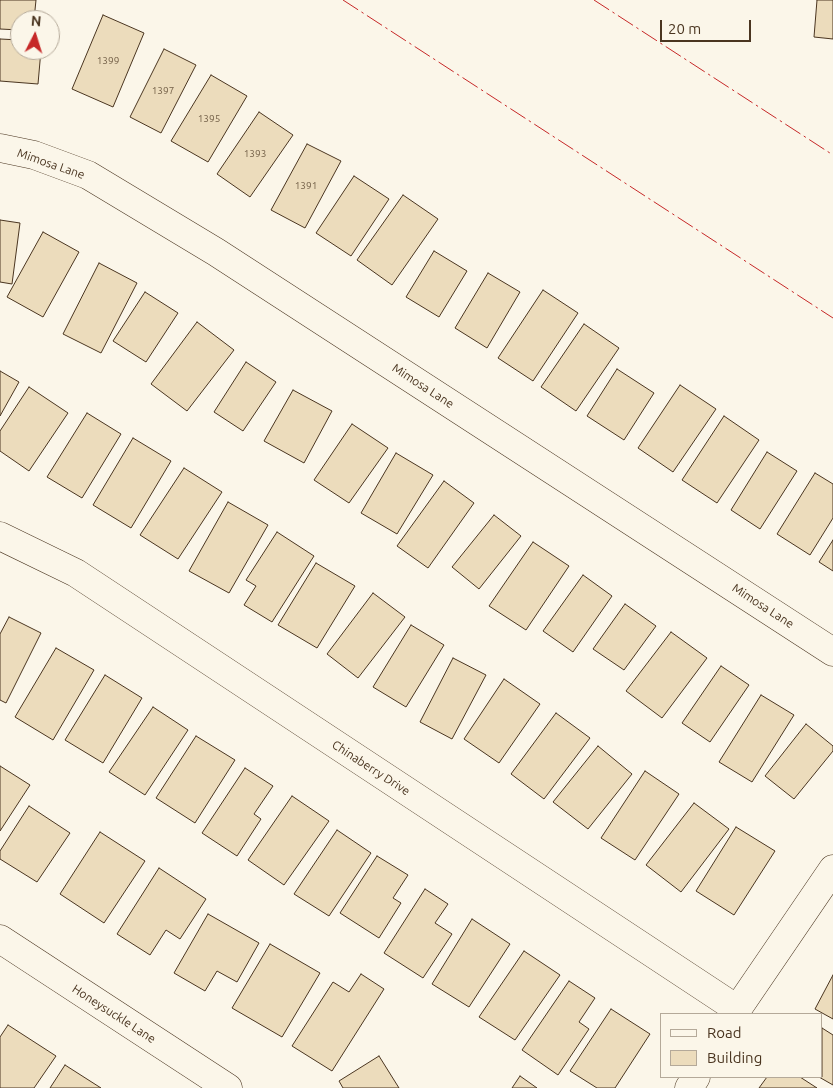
<!DOCTYPE html>
<html>
<head>
<meta charset="utf-8">
<style>
  body { margin:0 }
  #map { position:relative; width:833px; height:1088px; overflow:hidden; background:#fbf6e9; font-family:Ubuntu,sans-serif }
  canvas { display:block }
  .legend { position:absolute; left:660px; top:1013px; width:162px; height:65px; box-sizing:border-box; background:#fbf6e9; border:1px solid #b4a999; margin:0; padding:6px 9px; list-style:none; font-size:15px; color:#4a3520 }
  .legend li { display:flex; align-items:center; gap:10px; height:25px }
  .legend b { width:25px; border:1px solid #b4a999 }
  .north { position:absolute; left:10px; top:10px; width:50px; height:50px; box-sizing:border-box; background:#fbf6e9; border:1px solid #b4a999; border-radius:50%; rotate:5deg; font-size:14px; font-weight:700; line-height:20px; text-align:center; color:#4a3520 }
  .north::after { content:''; display:block; margin:auto; width:18px; height:22px; background:#c62828; clip-path:polygon(50% 0,100% 100%,50% 72%,0 100%) }
  .scale { position:absolute; left:660px; top:20px; width:91px; height:22px; box-sizing:border-box; border:2px solid #4a3520; border-top:0; padding-left:6px; font-size:15px; line-height:18px; white-space:nowrap; color:#4a3520; -webkit-text-stroke:4px #fbf6e9; paint-order:stroke }
</style>
</head>
<body>
<div id="map">
<canvas width="833" height="1088"></canvas>
<ul class="legend">
<li><b style="height:6px;background:#fbf6e9"></b>Road</li>
<li><b style="height:14px;background:#ecdcbc"></b>Building</li>
</ul>
<div class="north">N</div>
<div class="scale">20 m</div>
</div>
<script>
const ctx = document.querySelector('canvas').getContext('2d');
ctx.lineJoin = 'round';
function paint(path, color) { ctx.fillStyle = color; ctx.fill(path, 'evenodd'); }
const poly = rows => new Path2D(rows.map(r => 'M' + r).join(''));
function stroke(path, color, width, dash) { ctx.strokeStyle = color; ctx.lineWidth = width; ctx.lineCap = dash ? 'butt' : 'round'; ctx.setLineDash(dash || []); ctx.stroke(path); }
function write(font, color, halo, rows, align = 'center') {
  ctx.font = font + ' Ubuntu,sans-serif'; ctx.lineWidth = 4; ctx.setLineDash([]); ctx.textBaseline = 'middle'; ctx.strokeStyle = halo; ctx.fillStyle = color; for (const [text, x, y, turn = 0] of rows) {
    ctx.save(); ctx.translate(x, y); ctx.rotate((+turn || 0) * Math.PI / 180); ctx.textAlign = isNaN(turn) ? turn : align; if (halo) ctx.strokeText(text, 0, 0); ctx.fillText(text, 0, 0); ctx.restore();
  }
}
const building = poly([
  [0,0,36,0,34,20,20,20,20,30,0,29,0,0],
  [817,0,833,0,833,39,814,37,817,0],
  [103,15,144,33,113,107,72,89,103,15],
  [0,39,20,40,20,50,41,50,38,84,0,81,0,39],
  [164,49,196,65,161,133,130,117,164,49],
  [211,75,247,96,208,162,171,141,211,75],
  [259,112,293,135,250,197,217,174,259,112],
  [307,144,341,161,305,228,271,210,307,144],
  [354,176,389,199,351,256,316,233,354,176],
  [403,195,438,219,392,285,357,260,403,195],
  [0,220,20,223,12,284,0,282,0,220],
  [43,232,79,252,43,317,7,297,43,232],
  [434,251,467,271,439,317,406,297,434,251],
  [99,263,137,283,101,353,63,334,99,263],
  [488,273,520,292,487,348,455,328,488,273],
  [543,290,578,313,533,381,498,358,543,290],
  [145,292,178,313,146,362,113,341,145,292],
  [197,322,234,350,187,411,151,384,197,322],
  [584,324,619,348,576,411,541,387,584,324],
  [246,362,276,382,243,431,214,412,246,362],
  [617,369,654,393,624,440,587,416,617,369],
  [0,371,19,382,0,416,0,371],
  [680,385,716,409,673,472,638,448,680,385],
  [29,387,68,413,29,471,0,451,0,431,29,387],
  [293,390,332,411,304,463,264,441,293,390],
  [87,413,121,434,82,498,47,477,87,413],
  [724,416,759,440,717,503,682,480,724,416],
  [352,424,388,448,349,503,314,480,352,424],
  [133,438,171,461,131,528,93,505,133,438],
  [767,452,797,471,760,529,731,510,767,452],
  [396,453,433,475,397,534,361,513,396,453],
  [184,468,222,492,178,559,140,535,184,468],
  [815,473,833,484,833,518,810,555,777,534,815,473],
  [444,481,474,503,428,568,397,546,444,481],
  [228,502,268,525,229,593,189,571,228,502],
  [494,515,521,536,479,589,452,567,494,515],
  [277,532,314,556,272,622,244,605,256,586,246,580,277,532],
  [833,540,833,571,819,562,833,540],
  [533,542,569,566,526,630,489,606,533,542],
  [316,563,355,586,317,648,278,625,316,563],
  [583,575,612,596,573,652,543,631,583,575],
  [373,593,405,617,358,678,327,654,373,593],
  [625,604,656,626,624,670,593,649,625,604],
  [9,617,41,633,6,703,0,700,0,634,9,617],
  [411,625,444,645,406,707,373,687,411,625],
  [671,632,707,658,662,718,626,691,671,632],
  [56,648,94,670,53,740,15,717,56,648],
  [453,658,486,675,452,739,420,722,453,658],
  [721,666,749,685,710,742,682,723,721,666],
  [105,675,142,698,103,763,65,740,105,675],
  [504,679,540,704,499,763,464,739,504,679],
  [761,695,794,715,752,782,719,762,761,695],
  [153,707,188,730,145,795,109,772,153,707],
  [556,713,590,738,544,799,511,774,556,713],
  [806,724,833,746,833,751,794,799,765,776,806,724],
  [196,736,235,760,195,823,156,798,196,736],
  [598,746,632,774,588,829,553,802,598,746],
  [0,766,30,785,0,831,0,766],
  [245,768,273,786,254,814,261,819,237,856,202,833,245,768],
  [645,771,679,794,635,860,601,838,645,771],
  [292,796,329,821,284,885,248,860,292,796],
  [694,803,729,829,681,892,646,865,694,803],
  [29,806,70,833,37,882,0,859,0,851,29,806],
  [736,827,775,851,734,915,696,891,736,827],
  [337,830,371,853,329,916,294,894,337,830],
  [100,832,145,861,104,923,60,894,100,832],
  [377,856,408,875,393,898,401,903,379,938,340,913,377,856],
  [159,868,206,899,180,939,166,930,150,955,117,934,159,868],
  [425,889,448,904,435,923,452,934,423,978,384,953,425,889],
  [208,914,259,943,237,982,217,971,205,991,174,973,208,914],
  [472,919,510,944,469,1007,432,984,472,919],
  [270,944,320,973,282,1037,232,1008,270,944],
  [524,951,560,975,515,1040,479,1017,524,951],
  [361,974,384,989,332,1071,292,1046,333,982,349,992,361,974],
  [833,975,833,1019,815,1009,833,975],
  [569,981,595,998,579,1022,589,1029,558,1075,522,1050,569,981],
  [611,1009,650,1034,615,1088,597,1088,570,1071,611,1009],
  [8,1025,56,1056,34,1088,0,1088,0,1037,8,1025],
  [822,1028,833,1035,833,1085,819,1077,822,1077,822,1028],
  [379,1056,399,1088,343,1088,339,1081,379,1056],
  [65,1065,101,1088,50,1088,65,1065],
  [520,1076,537,1088,512,1088,520,1076],
  [767,1077,800,1077,817,1088,759,1088,767,1077]
]);
paint(building, '#ecdcbc');
stroke(building, '#4a3520', 1);
const street = poly([
  [0,148,34,155,88,175,216,252,833,652],
  [0,536,76,573,737,1009],
  [0,939,228,1088],
  [734,1014,833,869],
  [689,1088,696,1077]
]);
stroke(street, '#4a3520', 29);
stroke(street, '#fbf6e9', 28);
stroke(poly([
  [343,0,833,318],
  [594,0,833,155]
]), '#c62828', 1, [18, 4, 2.5, 4]);
write('10px', '#725f47', null, [
  ["1399",108,61],
  ["1397",163,91],
  ["1395",209,119],
  ["1393",255,154],
  ["1391",306,186]
]);
write('12px', '#4a3520', '#fbf6e9', [
  ["Mimosa Lane",51,164,19],
  ["Mimosa Lane",423,386,33],
  ["Mimosa Lane",763,606,33],
  ["Chinaberry Drive",371,768,33],
  ["Honeysuckle Lane",114,1014,33]
]);
</script>
</body>
</html>
